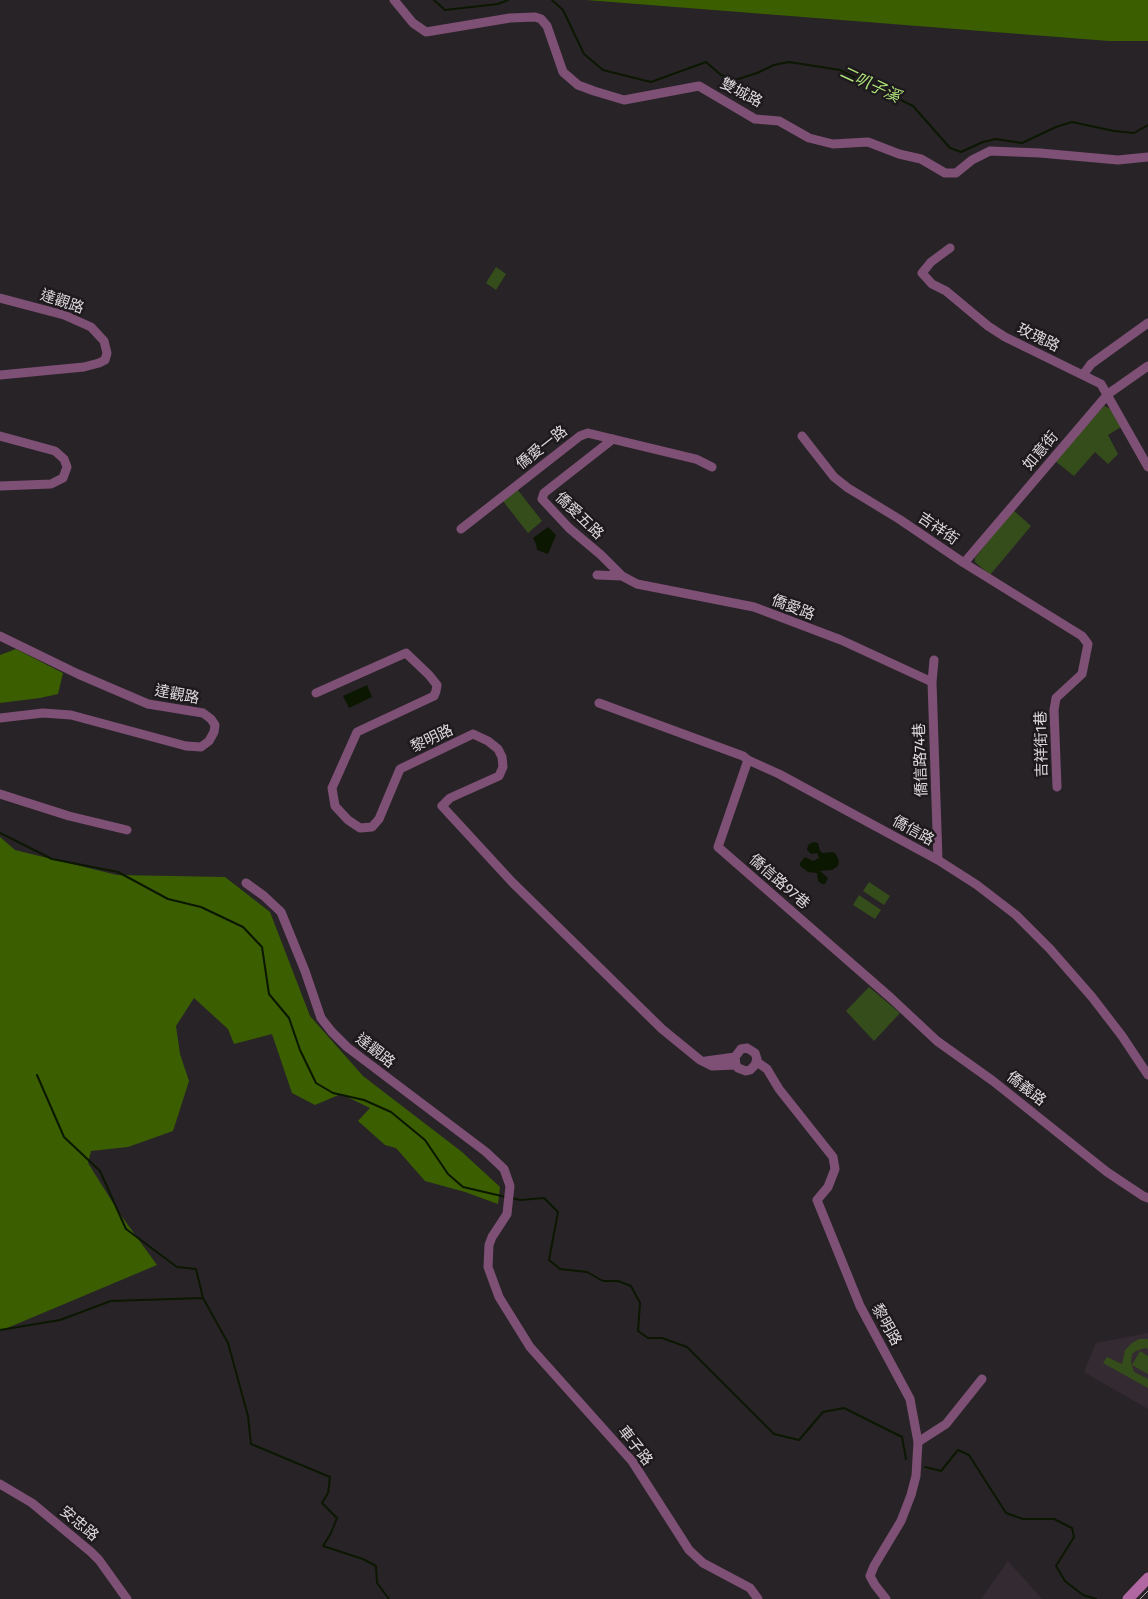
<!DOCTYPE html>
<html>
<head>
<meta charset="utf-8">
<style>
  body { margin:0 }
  canvas { display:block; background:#282327 }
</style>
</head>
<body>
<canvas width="1148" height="1599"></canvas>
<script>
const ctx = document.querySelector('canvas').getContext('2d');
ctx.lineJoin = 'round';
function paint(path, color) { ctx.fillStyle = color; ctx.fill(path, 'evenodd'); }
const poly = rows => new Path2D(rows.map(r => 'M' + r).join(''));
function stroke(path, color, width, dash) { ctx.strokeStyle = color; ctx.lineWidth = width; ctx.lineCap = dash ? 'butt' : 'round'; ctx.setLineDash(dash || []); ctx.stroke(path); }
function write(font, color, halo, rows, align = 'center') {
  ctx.font = font + ' "Fira Sans","Noto Sans TC",sans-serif'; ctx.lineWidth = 5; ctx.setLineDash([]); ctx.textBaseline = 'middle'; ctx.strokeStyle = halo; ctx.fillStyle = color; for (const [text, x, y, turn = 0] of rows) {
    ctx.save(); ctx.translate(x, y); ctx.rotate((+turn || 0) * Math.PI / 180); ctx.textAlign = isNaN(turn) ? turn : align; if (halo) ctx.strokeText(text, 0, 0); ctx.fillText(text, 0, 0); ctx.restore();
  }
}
paint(poly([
  [1148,1333,1148,1409,1084,1372,1096,1343],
  [1008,1561,1042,1599,981,1599]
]), '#342a32');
paint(poly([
  [496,267,506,274,496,290,486,283],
  [1104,406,1111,409,1121,427,1108,435,1118,454,1108,464,1095,452,1074,476,1055,461],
  [517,489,542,521,528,533,503,501],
  [1013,510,1031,526,990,575,975,562,975,558],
  [869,882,890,896,884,905,863,891],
  [859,895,881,910,875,919,853,905],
  [869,987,900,1013,874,1041,846,1011],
  [1139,1339,1148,1339,1148,1349,1145,1348,1136,1351,1132,1354,1131,1362,1134,1372,1148,1379,1148,1388,1103,1363,1107,1357,1122,1364,1125,1350,1132,1343],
  [1140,1351,1148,1356,1148,1374,1132,1365]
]), '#354d1a');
paint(poly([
  [586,0,1148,0,1148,41,1109,41],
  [16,649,63,673,58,694,40,698,0,703,0,655],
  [0,837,15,850,117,875,225,877,270,912,310,1016,363,1076,462,1152,500,1187,498,1204,465,1192,425,1181,396,1148,385,1145,358,1121,370,1108,341,1094,315,1105,292,1093,272,1034,234,1044,228,1029,194,998,176,1026,180,1054,189,1081,173,1131,128,1147,91,1151,88,1163,120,1214,157,1265,0,1331]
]), '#3a5e00');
paint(poly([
  [548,527,556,535,548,554,537,550,536,544,533,538],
  [367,685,372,697,349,708,343,696],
  [813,842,818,843,820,851,823,853,833,852,836,854,839,861,838,866,832,870,820,871,828,878,825,884,822,884,818,881,817,873,808,872,800,866,800,863,805,857,813,861,819,858,817,853,811,854,807,850,808,845]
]), '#0b1701');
stroke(poly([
  [434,0,445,10,498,4,508,0],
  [552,0,563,10,584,54,603,70,651,82,706,62,721,75,735,80,757,73,774,65,789,62,840,70,913,106,950,148,961,152,983,142,996,139,1022,143,1056,127,1072,122,1114,131,1134,133,1148,125],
  [0,833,52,859,118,872,168,899,201,907,243,927,262,947,269,994,289,1018,300,1050,316,1083,333,1093,364,1100,391,1112,425,1140,448,1174,463,1187,506,1197],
  [37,1075,64,1137,100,1171,126,1229,177,1267,196,1269,203,1298,228,1343,248,1416,251,1444,330,1477,328,1493,322,1503,337,1518,331,1533,323,1546,363,1559,376,1566,377,1583,389,1599],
  [511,1198,520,1200,544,1198,558,1212,549,1260,560,1269,587,1272,603,1281,618,1281,631,1286,640,1303,638,1331,648,1338,662,1338,687,1347,774,1434,799,1440,823,1412,844,1408,902,1437,906,1459],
  [0,1330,60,1320,111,1301,203,1298],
  [925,1467,941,1471,958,1450,969,1455,1006,1513,1023,1519,1054,1519,1072,1528,1074,1537,1056,1566,1065,1581,1083,1595,1096,1599]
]), '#0b1701', 2);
stroke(poly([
  [394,0,413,23,426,32,510,18,535,17,541,19,547,26,563,72,578,85,594,91,624,100,699,86,755,119,779,121,809,138,833,144,868,142,899,154,921,159,945,173,956,173,972,160,990,151,1040,153,1118,160,1148,157],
  [950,248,931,262,922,273,932,284,946,291,988,326,1005,337,1101,384,1148,467],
  [0,298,64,315,91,327,104,341,107,353,105,360,99,363,84,367,0,375],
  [1083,375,1091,364,1148,323],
  [0,436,55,451,64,459,67,467,63,478,51,484,0,486],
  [802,436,834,477,848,488,899,519,964,563,1082,636,1088,644,1082,674,1056,698,1054,710,1057,787],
  [613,439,544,493,542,499,569,528,601,555,622,576,637,584,754,607,841,640,932,682],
  [461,529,580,436,588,433,696,459,712,467],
  [964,563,1108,394,1148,366],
  [597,575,622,576],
  [0,636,78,674,148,704,203,713,211,719,215,725,214,732,209,741,201,747,186,746,71,715,43,713,0,718],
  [934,660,932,682,938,860],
  [316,693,406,653,429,675,437,685,436,691,434,696,357,732,332,788,335,806,348,820,360,828,372,827,379,819,400,769,473,734,488,741,498,749,502,757,503,767,499,776,450,798,442,806,512,882,662,1029,700,1060,712,1066,736,1065,738,1068,746,1071,750,1070,755,1065,757,1059,755,1053,747,1048,741,1049,735,1057,736,1065],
  [599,703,743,756,748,760,779,774,938,860,977,885,1016,915,1050,949,1092,997,1122,1036,1148,1075],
  [748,760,718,847,891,998,937,1041,993,1081,1107,1172,1143,1196,1148,1198],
  [0,794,69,816,127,830],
  [246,883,264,896,281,912,305,971,321,1018,332,1032,347,1047,486,1152,504,1169,510,1186,507,1214,492,1237,489,1245,488,1267,499,1297,530,1347,632,1461,689,1550,703,1563,750,1588,758,1599],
  [706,1061,735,1057],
  [757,1062,767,1069,779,1089,833,1157,835,1169,828,1187,817,1200,860,1306,910,1399,918,1442,916,1476,911,1495,901,1521,874,1566,870,1576,875,1585,886,1599],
  [918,1442,946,1424,982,1379],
  [0,1484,32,1503,91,1552,99,1560,127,1599]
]), '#7e5075', 9);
stroke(poly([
  [1128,1599,1148,1578]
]), '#b167a2', 11);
stroke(poly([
  [1140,1599,1148,1591]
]), '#b0acaf', 1);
write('15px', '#ddd9dc', '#1e191d', [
  ["雙城路",741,93,28],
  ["達觀路",62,302,19],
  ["玫瑰路",1038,338,26],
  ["僑愛一路",542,448,-38],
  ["如意街",1041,451,-50],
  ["僑愛五路",579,516,44],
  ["吉祥街",938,529,34],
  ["僑愛路",793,608,21],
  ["達觀路",177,695,11],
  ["黎明路",432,739,-25],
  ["吉祥街1巷",1042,744,-91],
  ["僑信路74巷",921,760,-92],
  ["僑信路",913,831,29],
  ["僑信路97巷",779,882,41],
  ["達觀路",375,1051,38],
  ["僑義路",1026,1089,38],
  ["黎明路",886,1325,61],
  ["車子路",635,1446,52],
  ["安忠路",79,1524,40]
]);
write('italic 16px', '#afe578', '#1e191d', [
  ["二叭子溪",870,85,25]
]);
</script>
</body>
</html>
